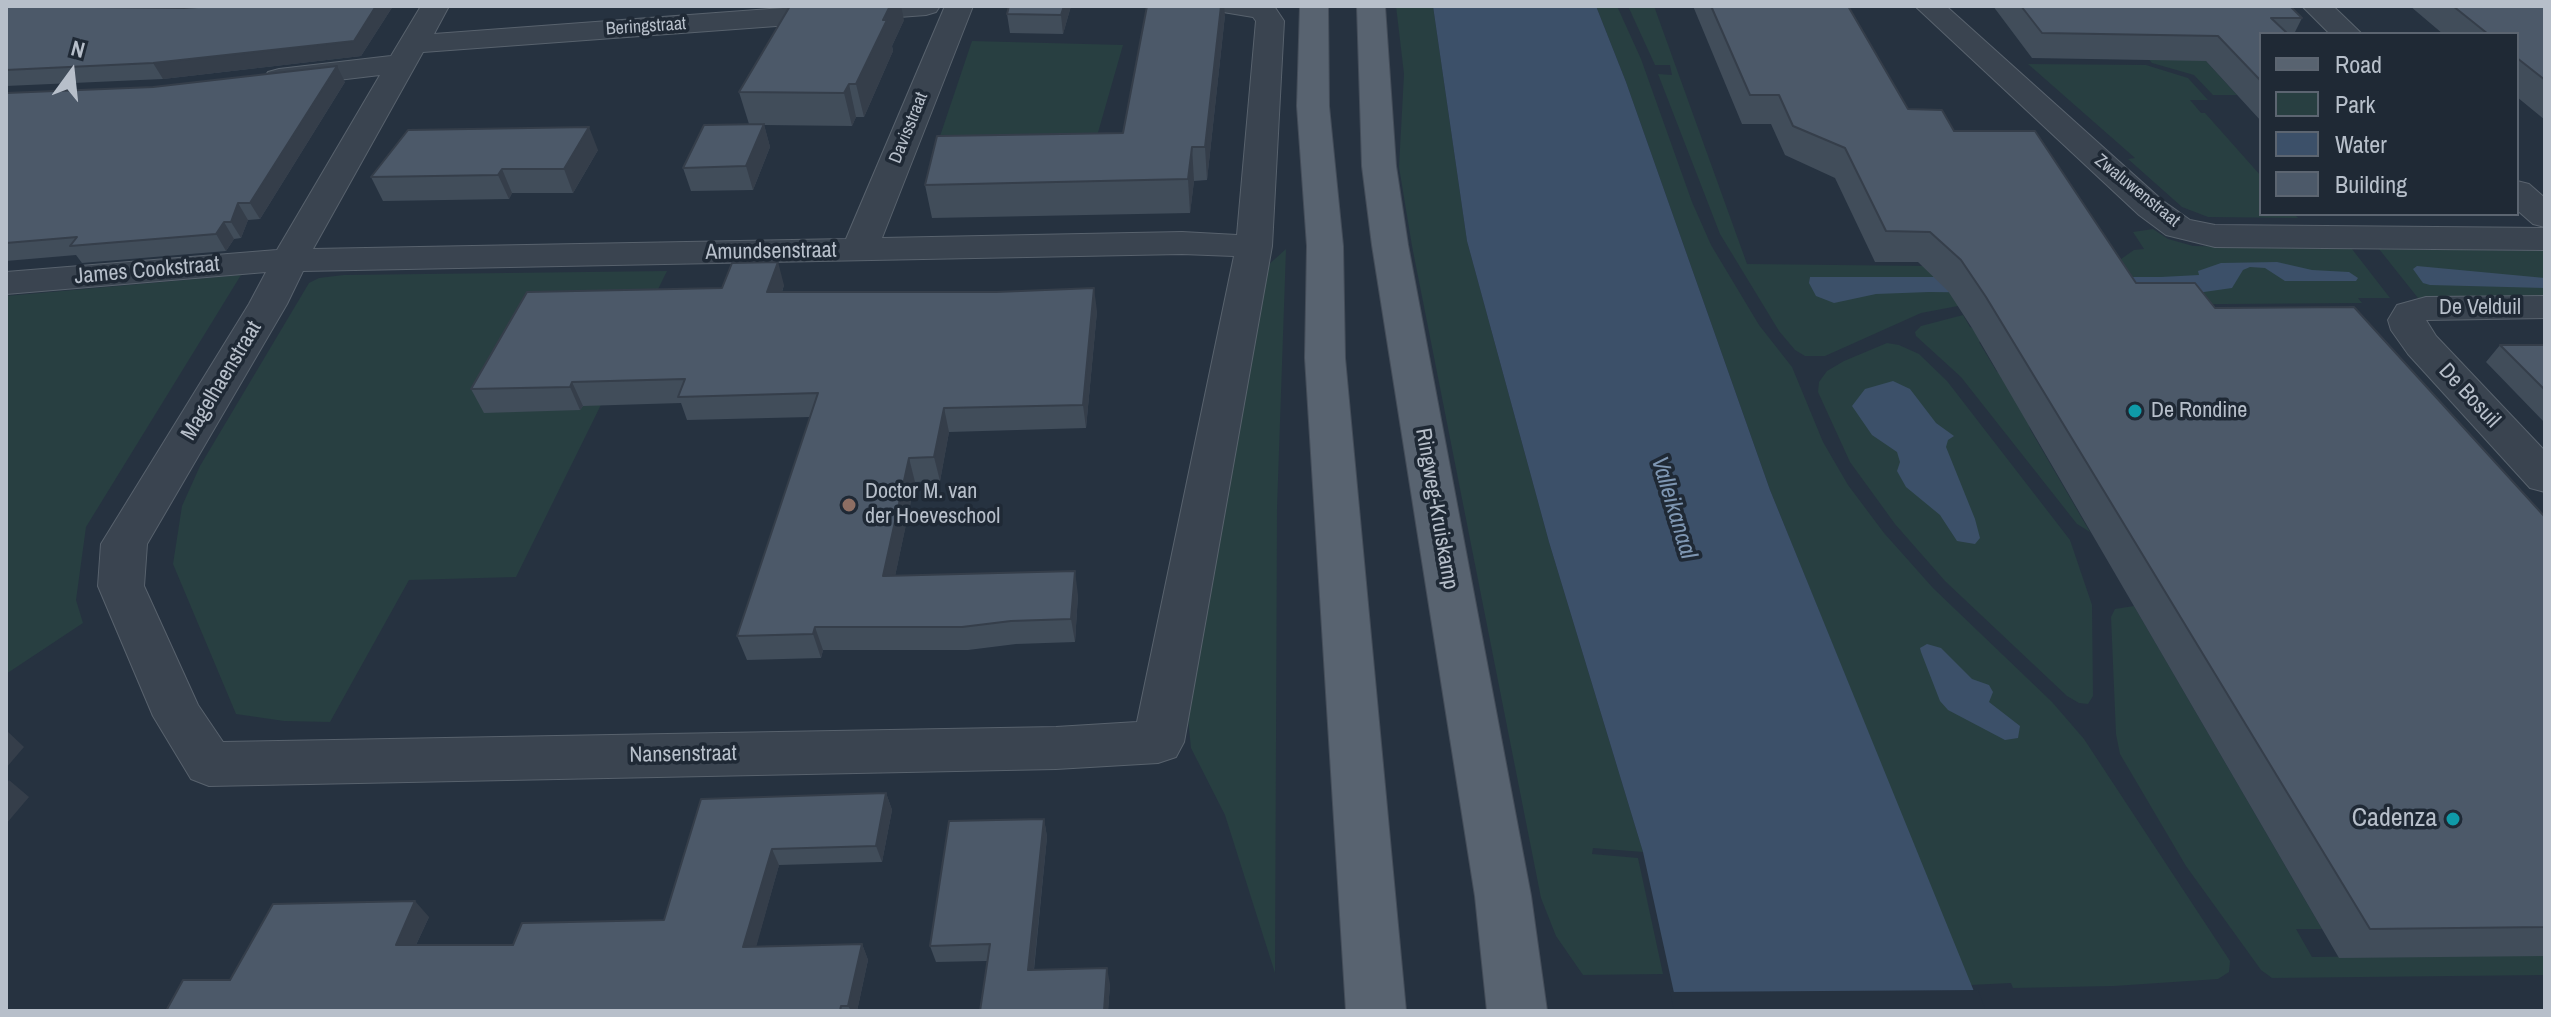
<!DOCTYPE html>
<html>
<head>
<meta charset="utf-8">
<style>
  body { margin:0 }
  #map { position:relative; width:2551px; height:1017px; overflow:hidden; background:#263240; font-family:"Archivo Narrow",sans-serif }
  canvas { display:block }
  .frame { position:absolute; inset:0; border:8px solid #b7bfca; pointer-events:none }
  .legend { position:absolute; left:2259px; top:32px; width:260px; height:184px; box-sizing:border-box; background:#1f2935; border:2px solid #5c6571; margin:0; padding:10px 14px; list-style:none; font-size:24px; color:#b7bfca }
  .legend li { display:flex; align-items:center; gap:16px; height:40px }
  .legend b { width:40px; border:2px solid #5c6571 }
  .north { position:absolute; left:32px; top:32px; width:80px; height:80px; -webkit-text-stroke:6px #1f2935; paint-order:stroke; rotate:15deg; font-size:22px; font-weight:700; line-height:32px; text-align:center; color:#b7bfca }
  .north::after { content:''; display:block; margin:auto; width:28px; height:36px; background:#b7bfca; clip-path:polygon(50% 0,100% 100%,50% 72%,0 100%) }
</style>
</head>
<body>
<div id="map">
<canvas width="2551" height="1017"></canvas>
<div class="frame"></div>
<ul class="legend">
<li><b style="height:10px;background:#586370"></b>Road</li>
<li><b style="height:22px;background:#283f41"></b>Park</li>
<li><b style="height:22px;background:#3c5069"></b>Water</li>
<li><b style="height:22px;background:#4c5969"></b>Building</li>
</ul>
<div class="north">N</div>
</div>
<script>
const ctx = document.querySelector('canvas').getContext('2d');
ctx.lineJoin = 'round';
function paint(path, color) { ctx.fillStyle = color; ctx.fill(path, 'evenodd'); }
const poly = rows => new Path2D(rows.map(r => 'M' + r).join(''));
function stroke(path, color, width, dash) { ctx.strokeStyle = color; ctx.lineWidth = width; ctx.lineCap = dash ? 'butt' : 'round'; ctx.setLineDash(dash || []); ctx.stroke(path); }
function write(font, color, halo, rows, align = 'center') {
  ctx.font = font + ' "Archivo Narrow",sans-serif'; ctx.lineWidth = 7; ctx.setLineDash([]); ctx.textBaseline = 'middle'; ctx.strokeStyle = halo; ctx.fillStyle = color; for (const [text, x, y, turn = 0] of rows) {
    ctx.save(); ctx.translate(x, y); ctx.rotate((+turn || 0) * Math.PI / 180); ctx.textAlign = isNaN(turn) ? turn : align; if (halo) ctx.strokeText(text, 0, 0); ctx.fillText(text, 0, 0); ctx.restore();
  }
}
paint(poly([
  [1396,6,1433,6,1467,241,1549,542,1643,852,1593,848,1592,854,1638,858,1663,974,1583,975,1556,936,1541,898,1412,246,1399,167,1404,74],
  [1596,6,1617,6,1641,59,1692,202,1711,245,1759,325,1792,367,1823,442,1848,485,1884,533,1933,588,2052,702,2084,739,2230,961,2229,972,2218,979,2114,986,2013,988,2011,983,1970,985,1770,490,1626,82],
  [1628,6,1654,6,1747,264,2108,268,2134,250,2144,249,2133,232,2153,229,2168,239,2193,246,2352,249,2390,298,2358,298,2362,303,1958,306,1921,313,1825,356,1805,356,1795,350,1779,331,1720,234,1658,74,1672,75,1670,65,1655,65],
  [972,41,1123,45,1095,143,936,148],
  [2195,49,2237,95,2213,95,2194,75,2152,63,2141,51],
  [2028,64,2146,65,2188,78,2208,100,2190,100,2201,113,2205,113,2261,176,2261,214,2294,214,2298,218,2208,217,2182,207,2128,159,2135,158],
  [1286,249,1277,508,1275,973,1225,815,1191,748,1180,641,1256,276],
  [2379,249,2545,251,2545,300,2418,298],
  [667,271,516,577,409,580,330,722,284,721,236,714,173,564,182,506,200,466,309,283,319,278,344,275],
  [241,275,86,527,76,600,83,623,6,674,6,296],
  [1963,315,1970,327,2001,341,1979,342,1997,372,2019,372,2030,429,2090,532,2077,524,1961,377,1916,336,1915,332,1921,326],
  [1887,343,1899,345,1919,354,1947,381,2070,540,2092,605,2093,696,2088,704,2079,703,2067,696,1945,581,1895,524,1850,462,1818,392,1819,382,1827,371,1844,361],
  [2134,606,2322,929,2296,929,2312,957,2545,954,2545,975,2272,978,2261,970,2186,866,2120,754,2116,734,2111,617,2115,609]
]), '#283f41');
paint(poly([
  [1433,6,1596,6,1626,82,1770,490,1982,1011,1678,1011,1643,852,1549,542,1467,241],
  [2277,262,2312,270,2349,272,2358,278,2356,281,2285,281,2265,268,2250,267,2243,270,2232,288,2183,295,1929,292,1876,294,1834,303,1816,296,1809,283,1810,277,2161,277,2199,275,2198,271,2221,263],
  [2417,266,2545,278,2545,288,2430,285,2423,283,2413,269],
  [1893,381,1910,389,1936,423,1954,436,1948,440,1946,447,1975,519,1980,538,1975,544,1957,541,1940,515,1906,487,1897,471,1900,462,1897,452,1872,435,1852,406,1865,389],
  [1927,644,1941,648,1972,679,1989,685,1993,692,1989,702,2020,726,2018,738,2005,740,1948,710,1940,701,1921,652,1920,648]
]), '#3c5069');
paint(poly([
  [1978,990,1986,1011,1674,1011,1670,992]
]), '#263240');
const street = poly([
  [421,6,449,6,434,34,810,6,940,6,936,12,926,15,423,52,313,249,846,239,945,6,973,6,882,238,1182,232,1237,235,1256,21,1253,17,1223,12,1219,6,1274,6,1284,21,1272,246,1184,742,1176,757,1158,763,1056,769,209,786,191,779,153,716,98,586,101,544,249,304,266,272,6,294,6,272,277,250,380,75,279,87,268,84,264,78,268,72,279,69,391,56,421,6],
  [1182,254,1234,256,1137,722,1056,727,223,742,198,705,144,586,147,544,287,304,303,271,1182,254],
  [1915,6,1946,6,2163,201,2190,220,2215,225,2545,228,2545,250,2215,247,2166,235,2139,215,1915,6],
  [2302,6,2333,6,2362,34,2330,34,2302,6],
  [2517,181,2529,184,2545,198,2545,227,2533,224,2517,210,2517,181],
  [2545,296,2545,318,2426,320,2436,336,2545,451,2545,492,2530,488,2408,354,2391,330,2388,320,2397,305,2426,297,2545,296]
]);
const primary = poly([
  [1300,6,1328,6,1329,106,1343,246,1345,358,1406,1011,1346,1011,1305,358,1307,246,1297,106,1300,6],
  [1357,6,1385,6,1396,166,1408,245,1531,896,1547,1011,1487,1011,1475,896,1372,245,1362,166,1357,6]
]);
stroke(street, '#58626d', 2);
stroke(primary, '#444d59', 2);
paint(street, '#3a4450');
paint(primary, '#586370');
paint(poly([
  [6,6,184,8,212,6,393,6,361,56,163,79,6,86],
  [1009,6,1071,6,1063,34,1010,33,1007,14],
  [1693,6,1848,6,1908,109,1954,131,2136,283,2215,308,2545,517,2545,956,2339,958,1972,328,1948,291,1918,262,1875,262,1835,178,1785,155,1771,124,1742,124],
  [1993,6,2290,6,2302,18,2294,34,2261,34,2261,121,2206,61,2032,58],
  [2410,6,2545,6,2545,120,2517,97,2517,34,2443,34],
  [1225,15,1207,180,1194,181,1190,213,932,218,925,185,1123,133],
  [904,20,892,46,893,51,864,117,856,117,852,126,764,125,770,147,753,190,691,191,683,168,749,124,739,92],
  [345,82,260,219,248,220,241,238,234,239,226,251,82,263,76,255,6,261,6,93],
  [598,150,573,193,512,193,509,199,383,201,371,177],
  [784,285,782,292,1097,311,1086,428,949,432,940,481,915,482,895,576,1078,595,1075,642,1016,644,968,650,823,650,821,658,747,660,737,636,810,417,687,420,681,403,583,406,580,410,484,413,471,389,722,288],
  [2500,345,2545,345,2545,423,2486,362],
  [886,793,892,810,882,862,779,865,756,946,862,944,868,960,857,1011,166,1011,230,980,429,917,416,945,513,945,664,920,701,799],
  [1044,819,1047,837,1034,970,1110,984,1108,1011,980,1011,987,961,936,962,930,946]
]), '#414d5a');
paint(poly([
  [376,6,393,6,361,56,163,79,153,63],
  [890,6,901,6,904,20,892,46,893,51,864,117,856,84],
  [1064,6,1071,6,1063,34,1061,15],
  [1221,6,1224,6,1225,15,1207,180,1205,147],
  [337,66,345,82,260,219,250,203],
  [849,84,856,117,852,126,844,93],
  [764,124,770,147,753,190,746,166],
  [589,127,598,150,573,193,564,169],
  [1192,147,1194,181,1190,213,1188,179],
  [502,169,512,193,509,199,498,175],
  [238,203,248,220,241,238,231,222],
  [224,222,234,239,226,251,216,234],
  [778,262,784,285,774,315,767,292],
  [1094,288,1097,311,1086,428,1083,405],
  [572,382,583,406,580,410,570,387],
  [944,408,949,432,940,481,934,457],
  [909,458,915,482,890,600,883,576],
  [1075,571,1078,595,1075,642,1071,619],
  [815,627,823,650,821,658,813,634],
  [6,730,24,747,6,768],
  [9,780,29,797,6,824,6,784],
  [886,793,892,810,882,862,876,846],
  [1044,819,1047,837,1032,986,1028,970],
  [772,849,779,865,752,962,743,947],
  [415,901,429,917,409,960,396,945],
  [862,944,868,960,857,1011,851,1011,848,1006],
  [1107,968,1110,984,1108,1011,1104,1011]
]), '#353e4a');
const building = poly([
  [6,6,184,8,212,6,376,6,354,41,153,63,6,70,6,6],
  [790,6,890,6,883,20,887,20,856,84,849,84,844,93,739,92,790,6],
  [1009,6,1064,6,1061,15,1007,14,1009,6],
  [1147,6,1221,6,1205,147,1192,147,1188,179,925,185,937,136,1123,133,1147,6],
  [1711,6,1848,6,1908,109,1942,110,1954,131,2035,131,2136,283,2195,283,2215,308,2354,307,2545,517,2545,927,2370,929,1986,297,1961,260,1930,232,1886,231,1845,148,1793,126,1779,95,1750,95,1711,6],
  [2021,6,2290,6,2302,18,2271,18,2288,34,2261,34,2261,81,2218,36,2042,33,2021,6],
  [2453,6,2545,6,2545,80,2517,58,2517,34,2488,34,2453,6],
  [337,66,250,203,238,203,231,222,224,222,216,234,70,246,77,237,6,243,6,93,153,87,337,66],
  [764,124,746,166,683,168,704,125,764,124],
  [589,127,564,169,502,169,498,175,371,177,408,130,589,127],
  [778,262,767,292,996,292,1094,288,1083,405,944,408,934,457,909,458,883,576,1075,571,1071,619,1011,621,962,627,815,627,813,634,737,636,818,393,678,397,685,379,572,382,570,387,471,389,527,292,722,288,732,263,778,262],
  [2500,345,2545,345,2545,390,2500,345],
  [886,793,876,846,772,849,743,947,862,944,848,1006,841,1006,840,1011,166,1011,183,980,230,980,273,904,415,901,396,945,513,945,522,923,664,920,701,799,886,793],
  [1044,819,1028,970,1107,968,1104,1011,980,1011,990,944,930,946,949,821,1044,819]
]);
paint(building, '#4c5969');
stroke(building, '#353e4a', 2);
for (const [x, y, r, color] of [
  [2135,411,8,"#0f9aa8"],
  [849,505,8,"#8d6e63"],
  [2453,819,8,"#0f9aa8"]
]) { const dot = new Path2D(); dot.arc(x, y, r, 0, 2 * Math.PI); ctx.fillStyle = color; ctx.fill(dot); stroke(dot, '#1f2935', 3); }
write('18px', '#b7bfca', '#1f2935', [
  ["Beringstraat",646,27,-4],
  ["Davisstraat",909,128,-68],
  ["Zwaluwenstraat",2137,191,39]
]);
write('22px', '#b7bfca', '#1f2935', [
  ["Amundsenstraat",771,252,-1],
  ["James Cookstraat",147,271,-5],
  ["De Velduil",2480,308],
  ["Magelhaenstraat",222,381,-59],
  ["De Bosuil",2469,396,47],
  ["Ringweg-Kruiskamp",1436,509,80],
  ["Nansenstraat",683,755,-1]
]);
write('22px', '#b7bfca', '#1f2935', [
  ["De Rondine",2151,411],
  ["Doctor M. van",865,492],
  ["der Hoeveschool",865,517]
], 'left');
write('italic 24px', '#7e96b2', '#1f2935', [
  ["Valleikanaal",1673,508,73]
]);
write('26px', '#b7bfca', '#1f2935', [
  ["Cadenza",2437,819]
], 'right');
</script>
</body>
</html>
